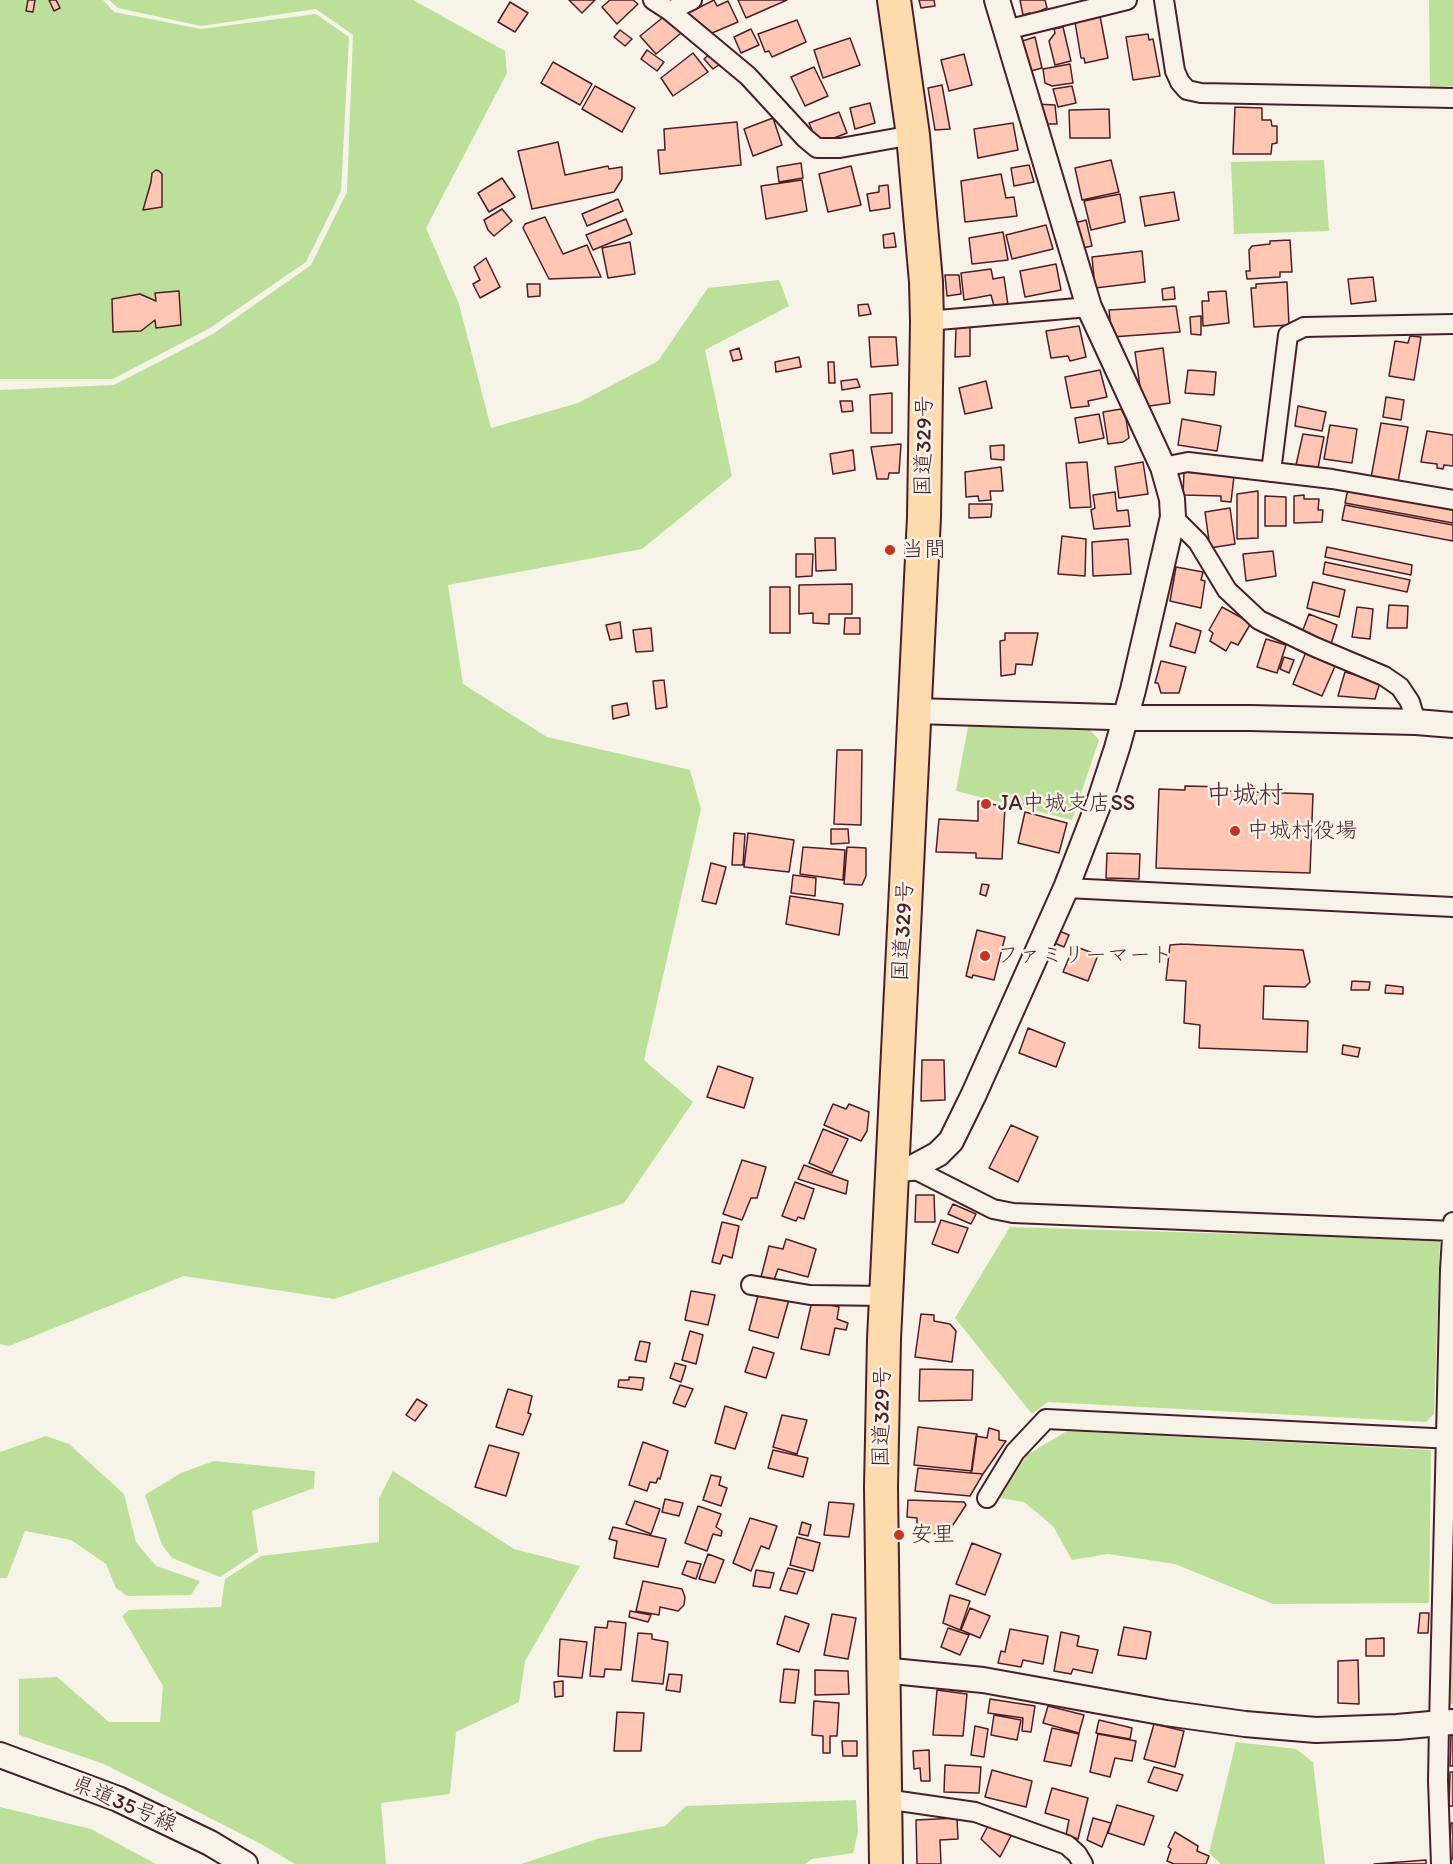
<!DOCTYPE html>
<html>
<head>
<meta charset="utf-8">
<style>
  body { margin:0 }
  canvas { display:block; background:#f7f3e8 }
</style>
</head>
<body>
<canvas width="1453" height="1864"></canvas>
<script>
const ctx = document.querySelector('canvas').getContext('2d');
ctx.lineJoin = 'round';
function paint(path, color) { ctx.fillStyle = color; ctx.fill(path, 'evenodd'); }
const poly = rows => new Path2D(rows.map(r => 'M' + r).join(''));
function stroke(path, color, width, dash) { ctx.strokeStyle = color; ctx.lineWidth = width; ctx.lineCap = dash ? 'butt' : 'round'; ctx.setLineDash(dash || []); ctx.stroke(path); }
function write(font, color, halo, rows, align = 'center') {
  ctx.font = font + ' Itim,"Klee One",sans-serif'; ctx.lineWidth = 5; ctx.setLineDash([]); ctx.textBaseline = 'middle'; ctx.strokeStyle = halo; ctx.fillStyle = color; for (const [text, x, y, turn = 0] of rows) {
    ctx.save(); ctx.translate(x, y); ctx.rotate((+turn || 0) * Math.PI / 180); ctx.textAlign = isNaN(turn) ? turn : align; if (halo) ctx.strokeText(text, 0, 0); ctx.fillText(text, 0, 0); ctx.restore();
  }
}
paint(poly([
  [0,0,103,0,114,12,201,29,316,14,349,37,341,191,306,262,210,328,113,379,0,379],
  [109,0,413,0,505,51,507,73,426,228,459,304,491,428,578,403,658,361,708,288,779,280,789,306,705,350,732,476,642,549,448,585,463,684,547,737,690,770,701,809,644,1060,693,1102,624,1203,334,1299,184,1276,9,1346,0,1344,0,390,114,385,213,334,311,265,347,192,353,35,316,9,201,26,118,8],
  [1429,0,1453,0,1453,86,1430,87],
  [1324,160,1329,231,1234,234,1231,162],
  [1086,726,1099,740,1072,820,956,791,968,727],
  [1010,1227,1440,1240,1434,1414,1426,1422,1048,1402,1032,1414,955,1318],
  [1067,1431,1431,1450,1429,1603,1273,1604,1175,1564,1108,1554,1072,1560,1053,1526,1024,1502,1000,1498,1027,1455],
  [46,1436,69,1444,124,1494,136,1542,156,1566,200,1581,191,1595,127,1596,116,1588,106,1564,71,1540,25,1531,7,1578,0,1578,0,1452],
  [214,1461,315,1471,314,1488,252,1511,258,1552,220,1577,172,1558,162,1545,145,1495,181,1473],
  [393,1471,514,1549,580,1566,525,1661,519,1702,456,1732,450,1794,381,1803,386,1864,295,1864,261,1844,104,1764,19,1735,19,1679,57,1677,109,1722,160,1722,163,1686,122,1616,129,1610,221,1607,225,1579,261,1556,379,1542,379,1498],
  [1447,1607,1453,1607,1453,1704,1445,1705],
  [1236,1742,1296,1749,1313,1762,1325,1864,1221,1864,1209,1853],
  [856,1800,858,1832,853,1853,812,1859,805,1864,521,1864,600,1838,665,1826,686,1806],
  [0,1807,91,1829,156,1864,0,1864]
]), '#bce09a');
const building = poly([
  [28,0,35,0,33,12,26,11,28,0],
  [49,0,56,0,60,8,54,11,49,0],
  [569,0,595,0,582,13,569,0],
  [610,0,633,0,638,4,617,24,602,7,610,0],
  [714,0,717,6,728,1,738,22,705,36,686,14,714,0],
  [738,0,787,0,746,18,738,0],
  [919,0,934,0,935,6,921,8,919,0],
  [1020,0,1045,0,1047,8,1042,10,1043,14,1031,18,1030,13,1023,15,1020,0],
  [510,2,528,13,515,32,498,22,510,2],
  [667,14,671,22,681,33,656,54,640,36,667,14],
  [1100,16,1108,58,1085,63,1084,58,1081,58,1075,22,1100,16],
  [797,20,806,42,772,57,769,51,765,52,758,34,797,20],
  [1063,27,1071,61,1055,65,1049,41,1055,33,1054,29,1063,27],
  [751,29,759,45,741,53,734,37,751,29],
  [620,30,632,39,625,46,614,37,620,30],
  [1148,34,1149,40,1153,39,1160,76,1133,80,1126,37,1148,34],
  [1035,37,1042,68,1027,72,1019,42,1035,37],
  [850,38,860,65,823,78,814,50,850,38],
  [647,50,664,62,657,71,641,59,647,50],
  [693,53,708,72,673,96,661,78,693,53],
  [711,53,720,64,713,69,704,59,711,53],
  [964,54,972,85,949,91,941,60,964,54],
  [553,62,592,84,580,105,541,83,553,62],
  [1070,64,1073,83,1052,86,1045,83,1043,69,1070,64],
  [814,67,828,96,805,106,791,77,814,67],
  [942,85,950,129,935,130,928,88,942,85],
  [595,86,635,108,622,132,582,109,595,86],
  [1072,86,1076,103,1058,107,1053,89,1072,86],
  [870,103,875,123,855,129,850,108,870,103],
  [1036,104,1055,105,1057,124,1043,124,1036,104],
  [1235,107,1262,108,1262,120,1271,120,1272,126,1277,126,1277,143,1272,144,1271,154,1233,154,1235,107],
  [1109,109,1110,138,1070,138,1069,110,1109,109],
  [839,112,847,133,818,144,809,123,839,112],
  [773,118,782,145,753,156,744,129,773,118],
  [737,122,741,165,660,174,658,150,665,150,664,129,737,122],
  [1013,123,1018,150,978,158,974,129,1013,123],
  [558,142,565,175,608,166,609,169,622,167,622,179,614,192,532,209,518,151,558,142],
  [1111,160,1119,192,1082,200,1075,168,1111,160],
  [801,163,803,178,779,182,777,167,801,163],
  [1029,165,1034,182,1014,186,1011,168,1029,165],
  [851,166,861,205,828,212,819,174,851,166],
  [156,170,159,171,162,174,162,207,143,210,151,182,152,173,156,170],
  [1001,174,1006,198,1014,197,1017,216,965,222,961,181,1001,174],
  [502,178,515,197,489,212,478,193,502,178],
  [802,180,807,211,766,219,761,186,802,180],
  [888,185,890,208,870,211,867,194,879,192,879,186,888,185],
  [1174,192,1179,220,1145,226,1140,197,1174,192],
  [1120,194,1125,222,1091,230,1084,201,1120,194],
  [618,199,623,211,587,226,582,214,618,199],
  [502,209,512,221,494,236,488,230,484,220,502,209],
  [545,217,563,254,587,245,601,277,549,279,523,228,525,224,545,217],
  [626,219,632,234,593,250,586,235,626,219],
  [1086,220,1092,246,1078,249,1071,224,1086,220],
  [1046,225,1053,249,1012,259,1006,235,1046,225],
  [1003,232,1008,260,972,264,969,238,1003,232],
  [894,233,896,247,884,248,883,235,894,233],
  [1290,240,1292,272,1280,272,1280,277,1247,279,1246,271,1250,271,1249,250,1252,246,1270,244,1270,241,1290,240],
  [630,242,635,274,608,278,602,248,630,242],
  [1142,251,1145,282,1095,288,1092,257,1142,251],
  [486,258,500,287,480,298,473,284,480,280,474,267,486,258],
  [1056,264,1061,290,1025,297,1020,271,1056,264],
  [991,269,993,279,1004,277,1008,305,994,306,991,295,964,300,961,273,991,269],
  [945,275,959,275,961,294,947,296,945,275],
  [1373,277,1376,301,1351,304,1348,279,1373,277],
  [1287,282,1289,325,1254,327,1251,288,1256,288,1256,284,1287,282],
  [527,284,540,284,540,296,528,297,527,284],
  [1174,287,1175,299,1163,300,1162,289,1174,287],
  [179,291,181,325,156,328,155,320,141,331,113,332,112,299,140,294,156,301,155,293,179,291],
  [1226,291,1229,323,1203,326,1202,301,1209,301,1208,292,1226,291],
  [868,304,871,314,859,316,858,305,868,304],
  [1176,306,1180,332,1112,337,1109,310,1176,306],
  [1201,316,1201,335,1191,334,1190,317,1201,316],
  [1079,326,1086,357,1070,361,1068,356,1051,358,1046,331,1079,326],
  [970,327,970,356,955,357,956,328,970,327],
  [1410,336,1421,337,1414,380,1389,376,1395,341,1408,343,1410,336],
  [869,337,896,337,898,365,871,367,869,337],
  [739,348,742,359,733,361,730,351,739,348],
  [1163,348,1170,403,1143,407,1135,352,1163,348],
  [799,357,801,367,776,372,775,362,799,357],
  [828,362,834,362,835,383,829,383,828,362],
  [1100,370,1107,397,1088,401,1089,406,1071,408,1065,377,1100,370],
  [1188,370,1216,372,1214,395,1185,393,1188,370],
  [857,379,860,387,842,390,841,381,857,379],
  [986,381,992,408,965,414,959,388,986,381],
  [892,393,892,433,871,433,870,395,892,393],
  [1386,397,1404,400,1401,420,1383,417,1386,397],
  [840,401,852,401,853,411,842,412,840,401],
  [1298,406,1326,412,1322,431,1295,426,1298,406],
  [1121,409,1126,419,1129,438,1123,442,1108,444,1103,412,1121,409],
  [1099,414,1104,438,1079,443,1075,418,1099,414],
  [1182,419,1221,426,1217,451,1178,445,1182,419],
  [1381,423,1408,427,1398,482,1371,478,1381,423],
  [1330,425,1357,429,1352,463,1324,459,1330,425],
  [1427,431,1453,435,1453,466,1444,465,1443,469,1437,468,1437,464,1421,462,1427,431],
  [1303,434,1324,437,1318,468,1296,465,1303,434],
  [901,444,899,473,889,473,888,479,877,479,871,447,901,444],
  [1004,445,1004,460,991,459,990,446,1004,445],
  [853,450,855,470,833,474,830,454,853,450],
  [1087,462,1091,507,1070,508,1066,463,1087,462],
  [1143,462,1148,494,1119,498,1115,467,1143,462],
  [1001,467,1003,491,990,491,991,500,979,501,978,496,966,497,965,472,1001,467],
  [1184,472,1234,476,1231,502,1221,501,1221,496,1183,495,1184,472],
  [1348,489,1453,509,1453,523,1345,503,1348,489],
  [1258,491,1258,538,1237,539,1237,494,1258,491],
  [1115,492,1117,511,1128,510,1130,526,1094,529,1091,510,1095,508,1093,495,1115,492],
  [1304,495,1304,499,1319,499,1318,510,1323,510,1322,522,1294,523,1294,496,1304,495],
  [1265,496,1286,497,1286,526,1265,526,1265,496],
  [969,504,992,504,991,517,969,518,969,504],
  [1345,505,1453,525,1453,541,1342,520,1345,505],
  [1230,508,1235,544,1210,548,1205,512,1230,508],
  [1062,536,1086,539,1085,576,1058,574,1062,536],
  [815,538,835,538,836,570,816,571,815,538],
  [1128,539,1131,574,1093,576,1092,542,1128,539],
  [1327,547,1412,565,1411,575,1325,557,1327,547],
  [1273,551,1276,576,1246,581,1243,554,1273,551],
  [796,554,813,554,812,576,796,577,796,554],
  [1325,562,1410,580,1407,592,1323,574,1325,562],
  [1176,567,1203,572,1201,580,1205,581,1201,608,1170,601,1176,567],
  [1313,582,1345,590,1339,617,1307,608,1313,582],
  [852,584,852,614,829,614,829,624,813,623,813,613,799,614,799,585,852,584],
  [770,587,790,587,790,633,770,633,770,587],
  [1389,605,1408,606,1407,628,1387,628,1389,605],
  [1222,607,1251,623,1238,645,1231,642,1226,651,1210,641,1213,633,1209,630,1222,607],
  [1357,607,1373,609,1370,639,1352,637,1357,607],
  [1309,614,1337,625,1331,644,1317,638,1314,642,1301,635,1309,614],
  [845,618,860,618,860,634,844,634,845,618],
  [620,622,622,638,610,640,606,625,620,622],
  [1176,623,1201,631,1195,653,1170,646,1176,623],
  [651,628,653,651,636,652,633,630,651,628],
  [1005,633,1038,633,1032,665,1016,664,1015,674,1001,676,1000,641,1005,640,1005,633],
  [1266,639,1286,645,1277,673,1257,667,1266,639],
  [1306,652,1336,664,1322,696,1293,684,1306,652],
  [1284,657,1294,660,1289,673,1280,669,1284,657],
  [1161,661,1186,667,1179,693,1161,693,1158,683,1155,683,1161,661],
  [1345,672,1380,682,1375,699,1338,696,1345,672],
  [664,680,667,707,656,709,653,681,664,680],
  [627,703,629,715,613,719,612,706,627,703],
  [837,750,862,750,861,825,834,824,837,750],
  [1185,786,1226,787,1226,791,1313,794,1310,873,1156,868,1159,789,1185,790,1185,786],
  [978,801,1005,807,1002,859,976,858,976,853,936,852,939,819,978,821,978,801],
  [1025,812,1067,823,1059,853,1018,843,1025,812],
  [831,829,848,829,849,843,831,844,831,829],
  [734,833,745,834,743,865,732,865,734,833],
  [748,833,794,840,789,872,744,867,748,833],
  [803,847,845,850,843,880,800,874,803,847],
  [847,847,866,848,866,876,862,885,844,884,847,847],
  [1107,853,1140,854,1139,879,1106,878,1107,853],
  [711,863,726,867,716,904,702,901,711,863],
  [793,875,816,878,815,896,791,893,793,875],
  [982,884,989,885,986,896,980,894,982,884],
  [790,896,843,904,839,935,786,924,790,896],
  [977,930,1005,937,994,980,973,975,972,978,966,976,977,930],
  [1057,930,1069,935,1064,947,1052,942,1057,930],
  [1182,944,1303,950,1310,982,1305,987,1264,986,1263,1019,1308,1021,1307,1052,1199,1048,1200,1025,1184,1023,1186,981,1166,980,1170,945,1182,944],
  [1074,946,1098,955,1088,981,1063,972,1074,946],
  [1352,981,1370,982,1369,990,1351,990,1352,981],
  [1386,985,1403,987,1403,994,1385,993,1386,985],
  [1028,1028,1065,1043,1056,1067,1019,1053,1028,1028],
  [1343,1045,1360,1048,1358,1057,1342,1054,1343,1045],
  [922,1060,944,1060,945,1100,921,1101,922,1060],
  [718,1066,753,1078,744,1108,707,1097,718,1066],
  [833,1104,846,1109,849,1104,869,1112,867,1131,861,1141,824,1125,833,1104],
  [1011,1125,1038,1137,1018,1182,989,1168,1011,1125],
  [823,1129,848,1139,832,1173,809,1163,823,1129],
  [742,1160,766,1167,757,1198,751,1198,742,1220,723,1214,742,1160],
  [804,1165,848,1181,846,1194,798,1179,804,1165],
  [795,1182,814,1189,804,1219,798,1217,796,1221,782,1216,795,1182],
  [916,1195,934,1195,935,1222,915,1222,916,1195],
  [953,1204,976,1214,971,1224,948,1214,953,1204],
  [941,1220,968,1228,958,1253,932,1244,941,1220],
  [722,1222,739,1226,732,1258,723,1255,720,1264,712,1262,722,1222],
  [786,1239,816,1249,808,1277,778,1269,774,1280,761,1277,769,1246,783,1249,786,1239],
  [760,1288,790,1296,778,1338,749,1330,760,1288],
  [691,1291,715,1295,708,1325,685,1320,691,1291],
  [812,1301,839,1307,837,1319,848,1323,846,1330,835,1328,829,1355,801,1349,812,1301],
  [921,1314,934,1315,934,1321,950,1324,956,1331,952,1362,915,1357,921,1314],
  [690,1331,703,1335,696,1364,682,1360,690,1331],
  [640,1341,650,1343,646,1362,635,1360,640,1341],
  [753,1347,774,1353,766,1378,745,1372,753,1347],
  [675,1363,686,1366,681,1382,670,1378,675,1363],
  [920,1369,973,1370,972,1400,919,1401,920,1369],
  [629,1377,644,1378,642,1390,618,1387,619,1380,629,1380,629,1377],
  [680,1385,693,1389,685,1407,673,1403,680,1385],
  [508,1389,532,1396,528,1413,531,1414,523,1435,496,1427,508,1389],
  [417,1399,427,1405,415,1421,406,1415,417,1399],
  [725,1406,747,1413,735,1449,715,1443,725,1406],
  [782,1415,807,1420,797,1454,773,1447,782,1415],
  [918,1427,977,1434,972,1471,914,1465,918,1427],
  [989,1428,999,1431,999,1440,1006,1441,983,1474,971,1473,976,1436,987,1438,989,1428],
  [643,1442,668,1451,660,1479,658,1478,656,1483,650,1482,647,1491,629,1485,643,1442],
  [489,1445,519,1453,506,1496,475,1487,489,1445],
  [773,1450,808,1458,803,1477,768,1468,773,1450],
  [918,1468,971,1473,983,1474,970,1496,915,1491,918,1468],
  [711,1475,721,1477,719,1485,727,1488,721,1506,703,1500,711,1475],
  [665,1499,683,1503,679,1516,662,1512,665,1499],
  [908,1500,964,1502,966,1505,947,1534,917,1533,917,1518,907,1517,908,1500],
  [635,1501,660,1509,651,1534,626,1524,635,1501],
  [829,1502,854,1504,849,1537,824,1535,829,1502],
  [698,1506,721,1514,716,1527,722,1531,721,1536,713,1534,707,1551,685,1543,698,1506],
  [750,1518,777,1526,769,1549,761,1546,751,1571,733,1563,750,1518],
  [802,1522,811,1525,808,1536,799,1534,802,1522],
  [613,1527,666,1539,658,1567,614,1558,617,1541,609,1539,613,1527],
  [797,1537,820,1543,813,1571,790,1565,797,1537],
  [972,1543,1001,1554,985,1595,956,1584,972,1543],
  [708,1554,724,1560,715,1583,699,1579,708,1554],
  [687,1561,701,1564,696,1579,682,1574,687,1561],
  [788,1568,805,1572,797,1594,780,1590,788,1568],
  [756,1570,774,1573,770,1588,753,1586,756,1570],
  [643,1581,682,1589,685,1597,684,1605,678,1611,660,1607,659,1615,636,1611,643,1581],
  [950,1595,970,1601,960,1630,943,1623,950,1595],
  [970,1608,990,1616,980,1638,961,1630,970,1608],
  [630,1611,651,1615,648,1622,629,1617,630,1611],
  [1420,1613,1429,1613,1428,1633,1418,1633,1420,1613],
  [832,1614,856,1618,848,1659,824,1655,832,1614],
  [785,1616,809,1624,799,1652,777,1644,785,1616],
  [608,1621,626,1623,621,1670,605,1669,604,1677,590,1676,595,1627,607,1628,608,1621],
  [1124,1627,1151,1632,1146,1659,1118,1655,1124,1627],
  [948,1628,969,1635,960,1655,941,1647,948,1628],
  [1010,1629,1048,1636,1043,1664,1023,1660,1021,1667,998,1663,1001,1651,1005,1652,1010,1629],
  [1061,1632,1079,1636,1077,1646,1098,1650,1092,1673,1073,1669,1071,1674,1054,1671,1061,1632],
  [638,1633,652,1634,652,1639,668,1642,663,1684,632,1681,638,1633],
  [1384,1638,1384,1656,1366,1656,1366,1639,1384,1638],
  [560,1639,587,1642,582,1678,558,1676,560,1639],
  [1358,1660,1359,1704,1338,1703,1338,1661,1358,1660],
  [784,1669,799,1670,795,1703,780,1702,784,1669],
  [815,1670,848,1671,849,1694,815,1695,815,1670],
  [669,1674,682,1675,680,1692,666,1690,669,1674],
  [563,1681,563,1696,555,1697,554,1682,563,1681],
  [937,1690,967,1694,963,1736,933,1735,937,1690],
  [990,1699,1035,1706,1031,1732,1022,1731,1023,1718,988,1713,990,1699],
  [814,1701,839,1703,837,1736,830,1736,830,1753,823,1753,823,1736,812,1735,814,1701],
  [1048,1706,1084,1715,1079,1733,1043,1723,1048,1706],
  [617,1712,644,1713,641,1751,614,1751,617,1712],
  [994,1715,1021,1720,1017,1740,991,1735,994,1715],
  [1099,1720,1132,1728,1130,1739,1096,1733,1099,1720],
  [1154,1724,1184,1731,1175,1767,1144,1759,1154,1724],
  [975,1726,988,1729,984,1757,971,1755,975,1726],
  [1052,1728,1079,1734,1071,1766,1044,1761,1052,1728],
  [1098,1734,1136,1741,1132,1761,1115,1758,1110,1777,1090,1772,1098,1734],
  [1451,1735,1453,1735,1453,1766,1450,1766,1451,1735],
  [842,1741,857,1741,857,1756,843,1756,842,1741],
  [929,1750,930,1781,921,1781,920,1768,914,1769,913,1751,929,1750],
  [945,1765,981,1767,979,1793,944,1792,945,1765],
  [1154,1767,1183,1775,1177,1791,1148,1782,1154,1767],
  [992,1770,1032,1781,1026,1807,985,1797,992,1770],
  [1450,1772,1453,1772,1453,1806,1449,1806,1450,1772],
  [1052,1788,1088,1798,1078,1839,1066,1835,1069,1820,1045,1813,1052,1788],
  [1117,1805,1154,1816,1144,1845,1108,1833,1117,1805],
  [957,1818,958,1839,940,1840,941,1864,917,1864,916,1820,957,1818],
  [1093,1818,1111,1823,1102,1847,1087,1840,1093,1818],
  [990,1822,1014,1830,1000,1857,981,1839,990,1822],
  [1451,1823,1453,1823,1453,1859,1449,1859,1451,1823],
  [1175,1832,1198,1846,1197,1851,1209,1856,1206,1864,1174,1864,1167,1861,1171,1849,1168,1847,1175,1832],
  [1426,1860,1426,1864,1374,1864,1426,1860]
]);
paint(building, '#fec6b3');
stroke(building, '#4a1f2b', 1.5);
const street = poly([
  [653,0,670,11,748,76,805,138,817,148,840,148,913,135],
  [1164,0,1175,71,1180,82,1187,90,1201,93,1453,98],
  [670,11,692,0],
  [1006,30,1127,0],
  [927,321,1089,307],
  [1163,467,1188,462,1332,479,1453,500],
  [1271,472,1288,335,1304,327,1453,324],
  [1173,517,1198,542,1227,590,1259,620,1315,647,1384,676,1400,687,1410,702,1416,722],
  [1066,888,1453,907],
  [912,1168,993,1209,1013,1213,1453,1231],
  [751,1285,810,1295,886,1296],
  [987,1498,1015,1452,1046,1419,1453,1439],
  [885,1799,975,1812,1067,1845,1077,1854,1083,1864],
  [1441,1864,1438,1781,1439,1724,1450,1270,1453,1222]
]);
const secondary = poly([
  [915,711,1143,718,1250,718,1416,722,1453,725],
  [892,1169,912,1168,938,1154,951,1141,974,1094,1066,888,1100,800,1117,748,1133,690,1173,517,1172,499,1163,467,1089,307,997,0],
  [882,1670,983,1680,1166,1713,1245,1724,1316,1730,1397,1727,1453,1722],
  [0,1755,118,1799,210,1843,245,1864]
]);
const highway = poly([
  [886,1864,881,1487,884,1339,924,517,927,321,926,282,913,135,894,0]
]);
stroke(street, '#4a1f2b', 22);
stroke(secondary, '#4a1f2b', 28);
stroke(highway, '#4a1f2b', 36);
stroke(street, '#f7f3e8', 18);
stroke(secondary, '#f7f3e8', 24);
stroke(highway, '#fedbac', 32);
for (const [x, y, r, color] of [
  [890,550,6,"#c8321e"],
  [986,804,6,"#c8321e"],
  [1235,831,6,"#c8321e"],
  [985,956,6,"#c8321e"],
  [899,1535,6,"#c8321e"]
]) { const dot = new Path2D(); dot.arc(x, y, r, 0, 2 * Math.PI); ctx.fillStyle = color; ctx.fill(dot); stroke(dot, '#f7f3e8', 2); }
write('22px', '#4a1f2b', '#f7f3e8', [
  ["国道329号",925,446,-89],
  ["国道329号",904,931,-87],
  ["国道329号",883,1417,-89],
  ["県道35号線",124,1805,23]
]);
write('22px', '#4a1f2b', '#f7f3e8', [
  ["当間",902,550],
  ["JA中城支店SS",998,804],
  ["中城村役場",1247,831],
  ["ファミリーマート",997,956],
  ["安里",911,1535]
], 'left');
write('26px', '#4a1f2b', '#f7f3e8', [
  ["中城村",1245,796]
]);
</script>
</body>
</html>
